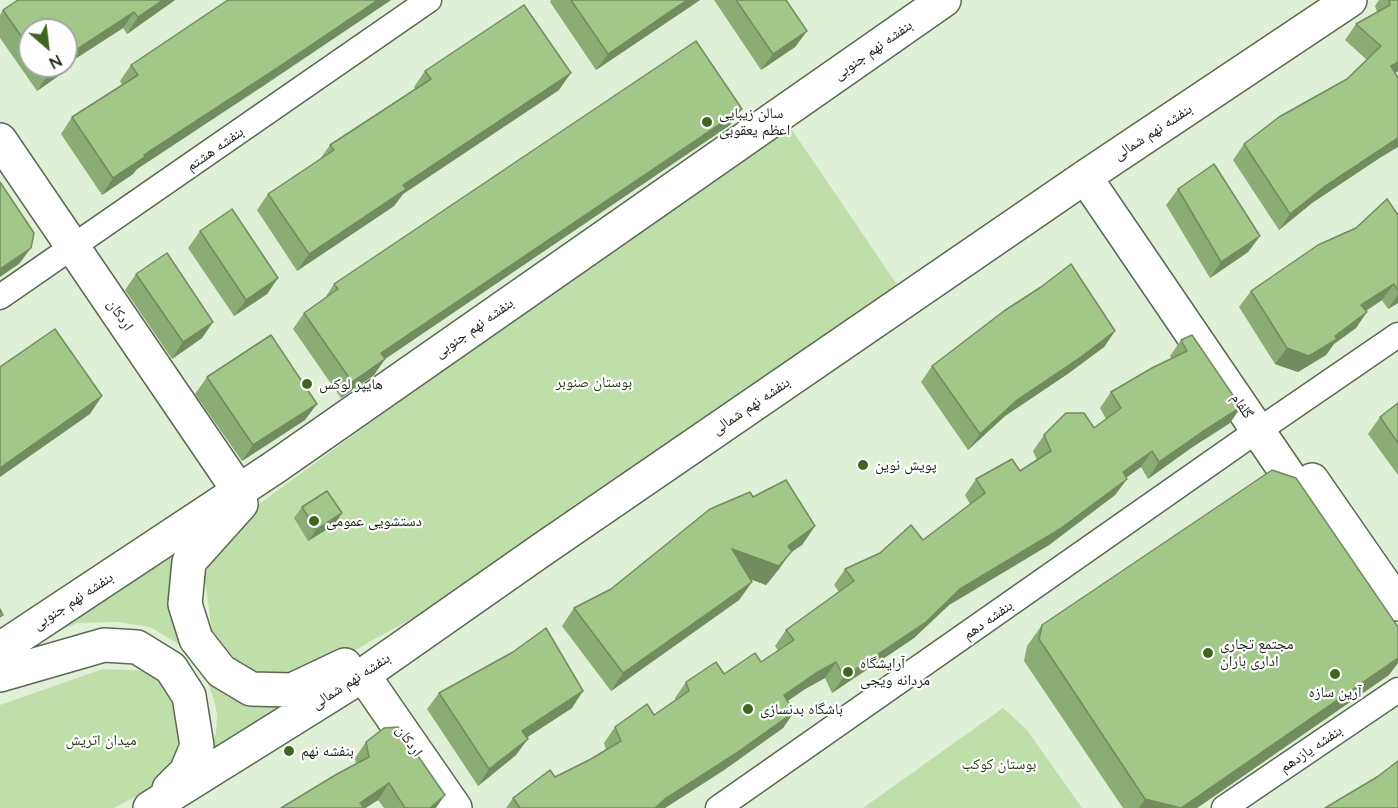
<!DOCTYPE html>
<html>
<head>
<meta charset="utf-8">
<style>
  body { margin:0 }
  #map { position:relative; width:1398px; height:808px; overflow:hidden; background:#e0f0d7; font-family:Quicksand,sans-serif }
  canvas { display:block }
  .north { position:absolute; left:18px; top:18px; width:60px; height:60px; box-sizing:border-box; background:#fff; border:2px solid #a3a5a2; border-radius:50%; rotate:152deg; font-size:16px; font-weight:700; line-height:24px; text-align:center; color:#1a1f16 }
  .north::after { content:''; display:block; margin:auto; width:21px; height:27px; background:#3f6620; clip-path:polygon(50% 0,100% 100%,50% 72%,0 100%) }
</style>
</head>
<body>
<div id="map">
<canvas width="1398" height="808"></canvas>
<div class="north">N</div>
</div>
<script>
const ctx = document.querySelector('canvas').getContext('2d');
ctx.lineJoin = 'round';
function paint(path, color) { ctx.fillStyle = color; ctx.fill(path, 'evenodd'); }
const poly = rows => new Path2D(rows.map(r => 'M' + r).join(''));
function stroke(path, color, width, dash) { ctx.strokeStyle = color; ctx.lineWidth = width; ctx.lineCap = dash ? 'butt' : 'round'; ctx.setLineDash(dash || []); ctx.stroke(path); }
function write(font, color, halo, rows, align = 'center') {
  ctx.font = font + ' Quicksand,"Noto Naskh Arabic",sans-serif'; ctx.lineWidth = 4.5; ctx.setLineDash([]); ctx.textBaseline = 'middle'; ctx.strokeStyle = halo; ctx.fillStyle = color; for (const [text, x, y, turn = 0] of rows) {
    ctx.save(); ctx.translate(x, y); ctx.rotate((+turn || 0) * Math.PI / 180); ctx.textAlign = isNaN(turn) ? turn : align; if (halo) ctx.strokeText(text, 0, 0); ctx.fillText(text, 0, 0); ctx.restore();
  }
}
paint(poly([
  [790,127,900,289,431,608,330,664,282,679,243,669,212,630,204,575,232,524,498,329],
  [195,535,171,615,180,645,150,627,118,622,78,623,33,642],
  [103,669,150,671,168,688,183,712,176,753,159,784,114,808,0,808,0,705],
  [204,674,219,690,241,700,299,698,204,760,216,734,217,714,213,696],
  [1003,708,1027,730,1082,808,863,808]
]), '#bedeaa');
const street = poly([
  [0,297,429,0],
  [1271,422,1398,335],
  [718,808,1258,430],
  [1224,808,1398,690]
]);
const secondary = poly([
  [0,140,239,491],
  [1085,177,1314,513],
  [1312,480,1398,604],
  [241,504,189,562,185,604,196,639,221,671,251,689,292,690,345,665],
  [0,649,275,467,944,0],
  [0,675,104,645,137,647,171,668,189,696,197,746,186,772,169,789],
  [363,675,455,808],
  [150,808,363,675,540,551,1085,177,1350,0]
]);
stroke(street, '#5b6853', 27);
stroke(secondary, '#5b6853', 36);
stroke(street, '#fff', 24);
stroke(secondary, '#fff', 33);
paint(poly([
  [18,0,175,0,127,34,123,28,75,59,67,70,37,91,0,38,0,15,3,10],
  [30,30,66,66,30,66],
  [228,0,391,0,266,84,137,169,133,174,102,195,61,134,72,117,122,85,120,81,131,65],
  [551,0,700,0,596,70,550,2],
  [714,0,786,0,807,31,795,47,761,70],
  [1379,0,1398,0,1398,72,1395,73,1378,159,1312,203,1279,230,1233,160,1244,144,1347,79,1367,60,1345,40,1356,24,1377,12,1375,6],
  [425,71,559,90,403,194,394,206,297,271,257,210,268,194,320,159,330,145,415,89,414,87],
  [742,109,730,125,385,359,374,375,341,398,293,329,304,313,325,298,334,284],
  [1178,189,1260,236,1248,252,1210,278,1166,205],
  [1398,215,1398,303,1388,309,1382,300,1366,311,1356,328,1334,344,1326,355,1298,372,1275,364,1239,307,1251,291],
  [200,231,278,278,267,294,234,316,188,248],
  [136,274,213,322,202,338,172,359,125,290],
  [1115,331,1104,347,1069,373,1005,416,968,450,921,382,932,366],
  [1181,340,1241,407,1230,423,1191,448,1148,479,1141,467,1126,478,1127,479,1115,495,1049,545,949,605,914,638,832,693,825,678,805,689,787,701,794,712,783,728,724,770,665,808,506,808,513,798,591,759,606,750,604,743,615,727,654,715,675,700,675,698,686,682,724,674,761,662,778,650,775,646,786,630,839,592,834,585,845,569,923,540,970,504,965,495,976,479,1020,471,1037,460,1033,451,1044,435,1094,428,1106,419,1100,408,1111,392,1171,358,1170,356],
  [207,377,305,420,242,461,195,394],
  [1398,403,1398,475,1368,434,1380,417],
  [753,497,815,526,802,545,790,553,779,569,766,585,750,579,752,582,739,600,611,691,562,626,574,608,611,589],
  [302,507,342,513,334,525,308,541,294,518],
  [1042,625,1389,675,1197,808,1123,808,1024,661,1027,646],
  [513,652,572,708,526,737,516,755,478,786,427,709,439,693],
  [366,742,436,808,384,808,378,800,366,808,281,808,356,764,355,758]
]), '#8aac75');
paint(poly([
  [163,0,175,0,127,34,138,17],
  [378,0,391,0,266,84,137,169,133,174,102,195,113,178,144,155],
  [687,0,700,0,596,70,608,54],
  [134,12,123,28,75,59,67,70,37,91,48,75,61,66,66,66,66,63,76,50],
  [807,31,795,47,761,70,773,54],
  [1398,62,1398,71,1380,82,1391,66],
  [571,73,559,90,403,194,394,206,297,271,309,254,403,185],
  [742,109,730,125,385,359,374,375,341,398,352,382,381,353],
  [1398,138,1398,147,1378,159,1312,203,1279,230,1290,214,1324,187],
  [1260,236,1248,252,1210,278,1221,262],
  [31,248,19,264,0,277,0,269],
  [278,278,267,294,234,316,246,300],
  [1394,284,1382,300,1350,321,1361,305],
  [1398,294,1398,303,1388,309],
  [1367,312,1356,328,1334,344,1326,355,1298,372,1275,364,1287,348,1335,336],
  [213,322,202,338,172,359,183,342],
  [1115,331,1104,347,1069,373,1005,416,968,450,980,434,1017,400],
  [102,396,90,414,0,477,0,468],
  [317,404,305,420,242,461,253,445],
  [1241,407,1230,423,1191,448,1148,479,1159,462,1202,432],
  [1152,451,1141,467,1111,488,1123,472],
  [1127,479,1115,495,1049,545,949,605,914,638,832,693,844,677,960,589],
  [342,513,334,525,308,541,316,530],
  [815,526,802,545,790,553,779,569,766,585,719,567,732,549,788,546],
  [752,582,739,600,611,691,623,673],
  [1398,658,1398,663,1389,675,1197,808,1181,808],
  [836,662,825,678,805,689,772,712,784,695,816,673],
  [583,691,572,708,511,748,522,731],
  [794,712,783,728,724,770,665,808,655,808,665,799],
  [528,739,516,755,478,786,489,769],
  [389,783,378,800,365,808,357,808,360,803],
  [445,795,436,808,430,808],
  [1145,799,1178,808,1139,808]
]), '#718c5f');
const building = poly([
  [18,0,163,0,138,17,134,12,76,50,79,54,66,63,66,30,30,30,30,49,3,10,18,0],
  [228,0,378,0,277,68,144,155,145,157,113,178,72,117,138,75,131,65,228,0],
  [571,0,687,0,608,54,571,0],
  [736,0,786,0,807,31,773,54,736,0],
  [1389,0,1398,0,1398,62,1391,66,1398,78,1398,138,1324,187,1290,214,1244,144,1279,117,1347,79,1381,46,1356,24,1390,5,1389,0],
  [524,5,571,73,403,185,406,189,309,254,268,194,334,150,330,145,431,79,425,71,524,5],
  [696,41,742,109,381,353,385,359,352,382,304,313,338,289,334,284,696,41],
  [42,66,61,66,48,75,42,66],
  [1214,164,1260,236,1221,262,1178,189,1214,164],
  [0,182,34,233,31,248,0,269,0,182],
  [1387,199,1398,215,1398,291,1394,284,1361,305,1367,312,1335,336,1337,339,1309,356,1287,348,1251,291,1318,245,1356,228,1387,199],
  [232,209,278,278,246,300,200,231,232,209],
  [167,253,213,322,183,342,136,274,167,253],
  [1071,264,1115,331,1081,357,1017,400,980,434,932,366,1004,311,1041,287,1071,264],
  [55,329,102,396,0,468,0,367,55,329],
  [271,335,317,404,253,445,207,377,271,335],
  [1192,335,1241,407,1202,432,1159,462,1152,451,1123,472,1127,479,1060,529,960,589,926,622,844,677,836,662,816,673,784,695,794,712,735,754,665,799,655,808,520,808,513,798,550,770,555,777,591,759,621,741,615,727,647,704,654,715,689,691,686,682,716,662,724,674,755,653,761,662,794,640,786,630,854,581,845,569,880,553,911,525,923,540,985,493,976,479,1012,459,1020,471,1051,451,1044,435,1066,413,1084,413,1094,428,1121,408,1111,392,1152,368,1187,351,1181,340,1192,335],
  [1398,403,1398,443,1380,417,1398,403],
  [1272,470,1296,478,1398,627,1398,658,1181,808,1145,799,1039,639,1042,625,1272,470],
  [786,480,815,526,788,546,792,551,779,566,732,549,752,582,623,673,574,608,611,589,710,509,750,492,753,497,786,480],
  [327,491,342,513,316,530,302,507,327,491],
  [0,609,3,615,0,617,0,609],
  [546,628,583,691,522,731,528,739,489,769,439,693,513,652,546,628],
  [398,727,445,795,430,808,405,808,389,783,360,803,364,808,281,808,337,774,369,757,366,742,384,728,398,727],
  [1398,761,1398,808,1325,808,1377,777,1398,761]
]);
paint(building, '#a1c888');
stroke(building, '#718c5f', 1.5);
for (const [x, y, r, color] of [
  [707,122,6,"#3f6620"],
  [307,384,6,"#3f6620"],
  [863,465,6,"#3f6620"],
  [314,521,6,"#3f6620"],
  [1208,653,6,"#3f6620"],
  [848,672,6,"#3f6620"],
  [1335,674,6,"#3f6620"],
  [748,709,6,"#3f6620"],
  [289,751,6,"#3f6620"]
]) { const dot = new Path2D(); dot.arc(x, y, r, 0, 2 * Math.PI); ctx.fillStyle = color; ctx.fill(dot); stroke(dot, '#fff', 2); }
write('15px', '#1a1f16', '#fff', [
  ["بنفشه نهم جنوبی",873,50,-35],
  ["بنفشه نهم شمالی",1153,132,-33],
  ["بنفشه هشتم",215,149,-35],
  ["اردکان",120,315,56],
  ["بنفشه نهم جنوبی",474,328,-35],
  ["بنفشه نهم شمالی",751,406,-34],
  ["گلفام",1242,406,56],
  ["بنفشه نهم جنوبی",73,601,-33],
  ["بنفشه دهم",988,620,-35],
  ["بنفشه نهم شمالی",351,681,-33],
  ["اردکان",409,741,55],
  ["بنفشه یازدهم",1311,749,-34]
]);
write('15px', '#1a1f16', '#fff', [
  ["سالن زیبایی",719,113],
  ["اعظم یعقوبی",719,130],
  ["هایپر لوکس",319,384],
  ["پویش نوین",875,465],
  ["دستشویی عمومی",326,521],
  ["مجتمع تجاری",1220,644],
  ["اداری باران",1220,661],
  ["آرایشگاه",860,663],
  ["مردانه ویجی",860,680],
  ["آرین سازه",1335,692,"center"],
  ["باشگاه بدنسازی",760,709],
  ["بنفشه نهم",301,751]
], 'left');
write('15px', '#1f380a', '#fff', [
  ["بوستان صنوبر",594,382],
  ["میدان اتریش",101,740],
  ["بوستان کوکب",999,764]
]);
</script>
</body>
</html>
